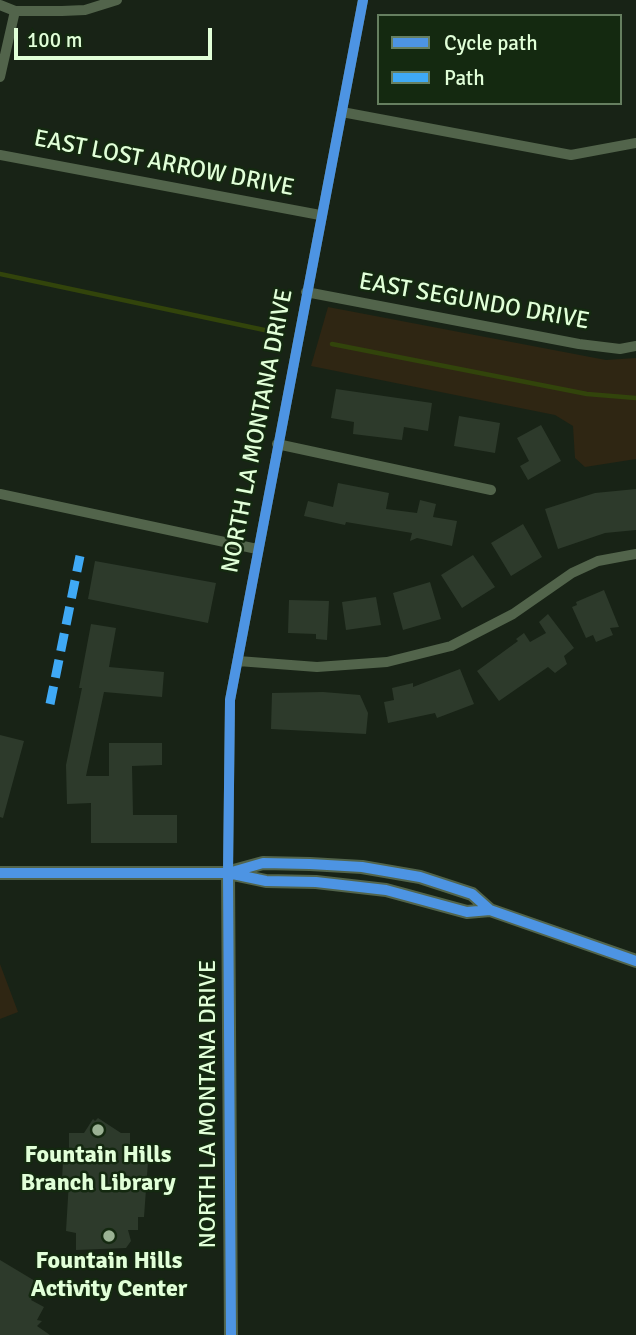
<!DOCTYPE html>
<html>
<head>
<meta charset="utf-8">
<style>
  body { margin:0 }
  #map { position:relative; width:636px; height:1335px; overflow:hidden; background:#182316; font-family:Signika,sans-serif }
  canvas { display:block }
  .legend { position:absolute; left:377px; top:14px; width:245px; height:91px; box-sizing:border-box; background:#142910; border:2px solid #667f60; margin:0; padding:9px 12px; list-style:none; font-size:21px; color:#e1ffd8 }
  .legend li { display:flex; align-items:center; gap:14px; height:35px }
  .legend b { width:35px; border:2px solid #667f60 }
  .scale { position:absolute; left:14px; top:28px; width:198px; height:32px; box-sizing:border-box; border:4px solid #e1ffd8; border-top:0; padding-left:9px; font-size:21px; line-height:24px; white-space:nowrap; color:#e1ffd8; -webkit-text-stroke:5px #142910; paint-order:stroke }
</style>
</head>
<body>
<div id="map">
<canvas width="636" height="1335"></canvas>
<ul class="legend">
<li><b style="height:9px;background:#4d94e3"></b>Cycle path</li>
<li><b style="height:9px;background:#3fa9f5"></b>Path</li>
</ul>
<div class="scale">100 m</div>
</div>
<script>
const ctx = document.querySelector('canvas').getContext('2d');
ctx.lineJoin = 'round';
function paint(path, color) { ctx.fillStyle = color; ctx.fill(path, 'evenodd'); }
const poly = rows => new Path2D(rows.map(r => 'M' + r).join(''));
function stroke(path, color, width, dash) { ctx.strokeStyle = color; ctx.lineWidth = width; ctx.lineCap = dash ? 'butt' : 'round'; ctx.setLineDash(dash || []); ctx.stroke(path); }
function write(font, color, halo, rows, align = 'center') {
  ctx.font = font + ' Signika,sans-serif'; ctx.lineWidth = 5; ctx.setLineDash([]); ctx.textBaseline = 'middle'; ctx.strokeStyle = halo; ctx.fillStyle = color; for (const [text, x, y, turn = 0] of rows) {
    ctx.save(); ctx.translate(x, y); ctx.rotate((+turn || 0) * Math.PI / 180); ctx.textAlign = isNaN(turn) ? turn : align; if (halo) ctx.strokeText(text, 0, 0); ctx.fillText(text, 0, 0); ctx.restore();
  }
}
paint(poly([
  [328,307,606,360,636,358,636,459,585,467,575,458,573,426,555,415,311,366],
  [0,964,18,1012,0,1019]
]), '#2f2613');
stroke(poly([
  [0,274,269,331],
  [332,344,587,394,636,398]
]), '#32440b', 4.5);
paint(poly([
  [336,389,432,403,428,431,404,427,402,440,353,434,354,422,331,418],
  [459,416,500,423,495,453,454,446],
  [541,425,561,461,528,480,520,466,529,461,517,438],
  [338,483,389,493,386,509,417,513,420,500,436,504,433,517,457,521,452,546,417,538,410,541,412,533,346,522,345,525,304,516,308,501,333,507],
  [636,489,636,530,605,533,558,549,545,509,595,493],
  [523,524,542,557,511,576,491,543],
  [473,555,495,587,462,608,441,575],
  [95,561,216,583,208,623,88,599],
  [430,582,441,619,403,630,393,593],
  [604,590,619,627,610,628,613,635,596,642,593,635,586,638,572,607,577,605,576,602],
  [376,597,381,625,346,630,342,602],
  [289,600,329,601,327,640,316,639,316,634,288,633],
  [548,614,574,648,564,656,567,664,555,673,548,667,499,701,477,671,518,641,516,639,524,633,530,642,546,633,539,622],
  [91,624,116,628,109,667,164,672,162,697,104,692,86,776,109,776,109,743,162,743,162,765,132,766,133,815,177,815,177,843,91,843,91,803,67,804,66,765,82,688,79,688],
  [460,669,474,704,437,718,435,713,388,723,384,702,394,700,392,688,413,683,413,687],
  [323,692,360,695,368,713,366,734,271,729,272,693],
  [0,735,24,741,3,818,0,817],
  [98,1118,121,1133,130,1133,130,1162,148,1162,144,1217,138,1217,138,1230,128,1230,131,1241,126,1248,76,1250,76,1233,66,1231,69,1181,62,1180,63,1161,69,1160,69,1133,84,1133,93,1119,95,1121],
  [0,1260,40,1284,31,1300,44,1307,37,1320,42,1321,37,1326,50,1335,0,1335]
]), '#2d3a2b');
stroke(poly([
  [0,5,15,11,62,11,85,10,117,0],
  [0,77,15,11],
  [342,112,571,155,636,143],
  [0,155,320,215],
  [306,292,579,344,620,349,636,346],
  [277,444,491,490],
  [0,494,257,549],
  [238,661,317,667,387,662,451,646,513,614,572,573,598,561,636,554],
  [228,873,230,700,363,0]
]), '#52644b', 10);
stroke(poly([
  [230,872,263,863,310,864,362,867,420,877,472,894,490,910,636,961],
  [0,873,228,873,266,881,316,882,386,890,467,912,490,910],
  [228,873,231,1335]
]), '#52644b', 14);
stroke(poly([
  [50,704,80,556]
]), '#3fa9f5', 9, [18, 9]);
stroke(poly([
  [232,872,263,863,310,864,362,867,420,877,472,894,490,910,636,961],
  [0,873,228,873,266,881,316,882,386,890,467,912,490,910],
  [231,1335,228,873,230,700,363,0]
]), '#4d94e3', 10);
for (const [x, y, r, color] of [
  [98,1130,7,"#9bb294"],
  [109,1236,7,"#9bb294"]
]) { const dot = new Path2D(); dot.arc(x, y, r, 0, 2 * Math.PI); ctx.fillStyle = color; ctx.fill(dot); stroke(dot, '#142910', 2.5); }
write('24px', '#e1ffd8', '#142910', [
  ["EAST LOST ARROW DRIVE",164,164,11],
  ["EAST SEGUNDO DRIVE",474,302,10],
  ["NORTH LA MONTANA DRIVE",258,431,-79],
  ["NORTH LA MONTANA DRIVE",209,1104,-90]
]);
write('bold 24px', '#e1ffd8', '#142910', [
  ["Fountain Hills",98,1156],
  ["Branch Library",98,1184],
  ["Fountain Hills",109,1262],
  ["Activity Center",109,1290]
]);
</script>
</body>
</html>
